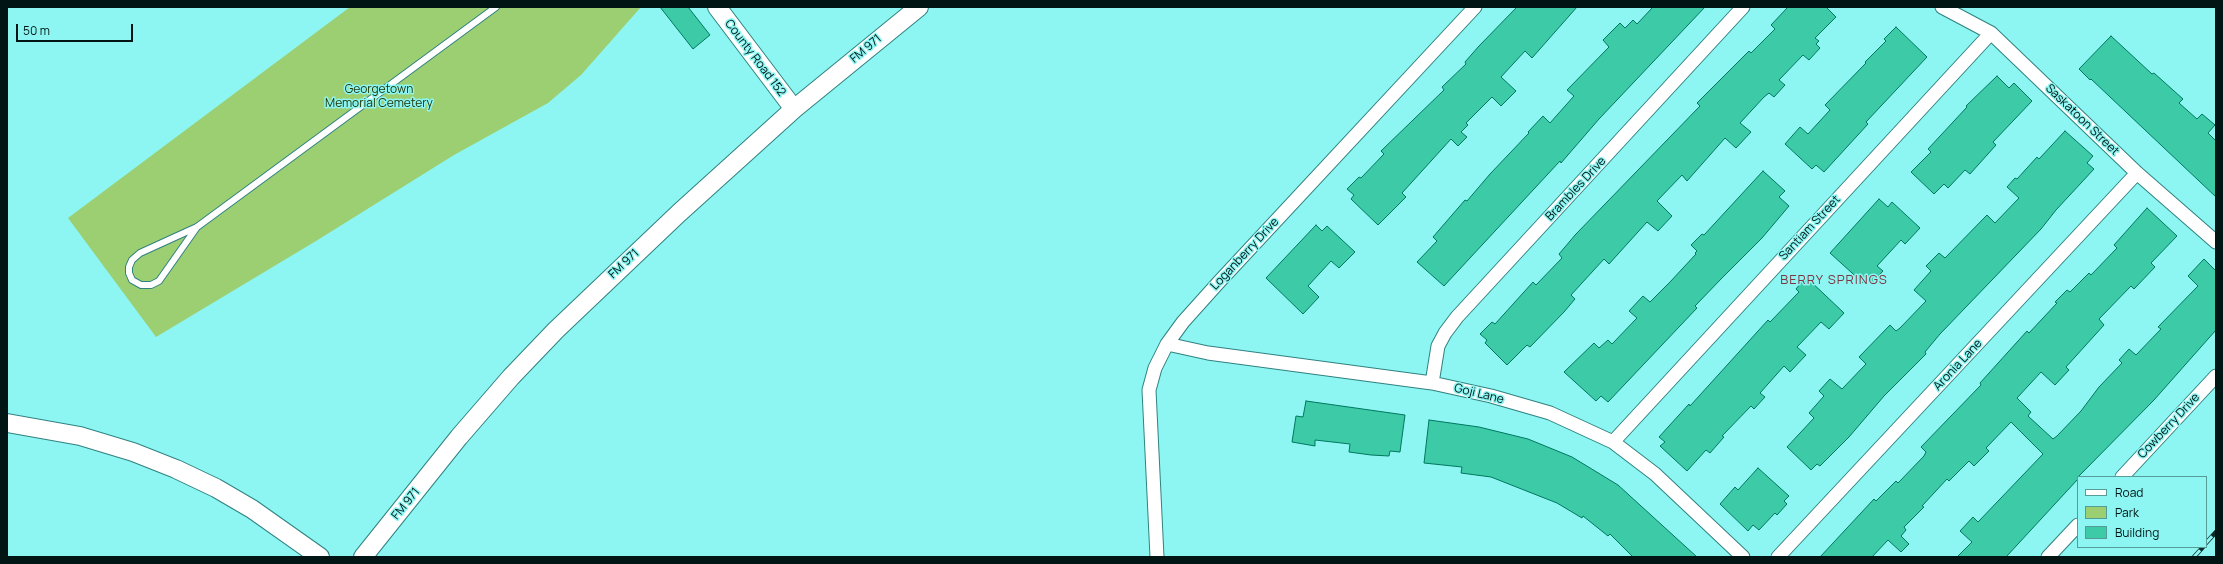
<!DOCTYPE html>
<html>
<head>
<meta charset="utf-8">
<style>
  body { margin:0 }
  #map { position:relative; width:2223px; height:564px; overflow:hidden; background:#8df6f2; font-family:Manrope,sans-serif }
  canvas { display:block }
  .frame { position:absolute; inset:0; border:8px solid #001514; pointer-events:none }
  .legend { position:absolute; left:2077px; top:476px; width:130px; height:72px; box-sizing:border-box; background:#8df6f2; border:1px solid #559c99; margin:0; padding:5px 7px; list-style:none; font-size:12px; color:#001514 }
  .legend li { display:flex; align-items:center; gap:8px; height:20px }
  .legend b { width:20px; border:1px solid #559c99 }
  .scale { position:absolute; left:16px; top:24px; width:117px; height:18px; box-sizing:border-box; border:2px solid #001514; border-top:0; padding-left:5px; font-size:12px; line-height:14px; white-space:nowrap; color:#001514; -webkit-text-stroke:3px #8df6f2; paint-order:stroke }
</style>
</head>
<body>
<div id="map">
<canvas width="2223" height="564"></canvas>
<div class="frame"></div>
<ul class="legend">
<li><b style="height:5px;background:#fff"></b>Road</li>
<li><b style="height:11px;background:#9ccf72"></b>Park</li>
<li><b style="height:11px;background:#3ccaa7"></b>Building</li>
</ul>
<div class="scale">50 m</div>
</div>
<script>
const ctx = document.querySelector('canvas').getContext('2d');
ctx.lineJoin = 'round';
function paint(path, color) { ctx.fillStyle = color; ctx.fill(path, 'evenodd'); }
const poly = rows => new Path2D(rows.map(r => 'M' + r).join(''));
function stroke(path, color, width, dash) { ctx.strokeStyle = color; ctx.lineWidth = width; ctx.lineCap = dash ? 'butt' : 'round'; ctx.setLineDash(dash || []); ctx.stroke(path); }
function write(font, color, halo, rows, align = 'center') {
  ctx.font = font + ' Manrope,sans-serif'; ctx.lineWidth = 3; ctx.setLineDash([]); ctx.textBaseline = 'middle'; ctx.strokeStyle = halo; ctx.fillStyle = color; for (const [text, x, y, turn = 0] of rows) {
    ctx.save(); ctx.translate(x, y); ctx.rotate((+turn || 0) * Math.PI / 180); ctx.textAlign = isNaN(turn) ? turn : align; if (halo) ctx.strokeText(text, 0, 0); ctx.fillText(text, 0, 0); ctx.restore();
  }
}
paint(poly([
  [350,7,641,7,581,75,548,103,454,155,316,241,156,337,68,218]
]), '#9ccf72');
const building = poly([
  [660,7,688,7,710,35,693,49,660,7],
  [1517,7,1577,7,1532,58,1525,51,1501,77,1516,91,1501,106,1492,97,1466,123,1468,125,1461,132,1467,137,1458,146,1451,139,1402,193,1406,197,1378,225,1351,199,1354,195,1347,189,1359,177,1361,178,1384,154,1381,151,1444,90,1442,87,1466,64,1465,62,1479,46,1517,7],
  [1653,7,1705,7,1599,119,1561,163,1560,161,1444,286,1417,262,1437,241,1433,237,1465,200,1467,201,1490,174,1529,133,1528,132,1543,116,1550,123,1574,96,1567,90,1609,47,1603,40,1620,23,1625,28,1633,20,1637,24,1653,7],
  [1788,7,1826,7,1836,17,1815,38,1819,41,1816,44,1820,48,1809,60,1803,55,1779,80,1785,85,1774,97,1769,93,1764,97,1740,123,1751,132,1736,148,1725,138,1687,181,1682,175,1657,201,1672,216,1658,231,1647,222,1609,264,1604,259,1571,295,1575,299,1564,312,1530,347,1527,345,1507,365,1485,343,1487,340,1480,334,1492,322,1495,324,1533,282,1536,285,1562,258,1559,254,1576,234,1700,106,1697,103,1749,51,1751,53,1775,29,1771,25,1788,7],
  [1896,27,1927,57,1866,122,1868,124,1824,172,1816,165,1812,169,1785,144,1800,127,1808,134,1830,110,1825,105,1866,63,1865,62,1886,41,1884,39,1896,27],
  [2111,36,2152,74,2154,73,2183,99,2179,103,2197,119,2202,114,2215,125,2208,133,2216,141,2216,197,2091,79,2090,80,2079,69,2111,36],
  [1997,76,2009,88,2014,83,2032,101,1993,142,1996,145,1970,174,1965,170,1948,188,1944,184,1934,194,1911,172,1931,152,1928,149,1967,107,1966,106,1997,76],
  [2065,131,2093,156,2087,163,2094,169,2056,210,2041,229,1940,334,1925,352,1926,354,1884,396,1849,437,1820,466,1817,464,1811,470,1787,447,1814,418,1809,413,1824,396,1819,391,1830,379,1842,389,1866,364,1859,357,1890,325,1896,331,1900,328,1926,301,1914,290,1931,271,1926,266,1939,253,1945,258,1987,215,1995,223,2019,198,2007,187,2015,178,2017,179,2037,157,2039,159,2065,131],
  [1763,171,1785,191,1779,197,1789,206,1762,238,1722,278,1695,306,1697,308,1608,402,1601,396,1596,401,1564,372,1594,343,1599,348,1608,340,1612,344,1637,318,1629,311,1643,296,1650,302,1670,282,1696,254,1695,253,1697,251,1691,245,1702,234,1704,235,1763,171],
  [1879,199,1888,207,1892,202,1920,228,1905,244,1901,240,1877,266,1883,271,1872,283,1867,279,1863,283,1830,253,1879,199],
  [2147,208,2177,236,2151,263,2155,267,2134,289,2131,286,2099,319,2104,325,2066,367,2069,370,2055,385,2041,372,2017,398,2031,412,2028,416,2053,439,2057,436,2081,411,2099,387,2122,363,2119,360,2129,349,2136,355,2161,329,2158,327,2198,286,2188,276,2204,259,2216,271,2216,330,2154,400,2078,477,2078,479,2006,557,1957,557,1972,542,1960,531,1973,517,1978,522,2043,454,2011,422,1986,448,1989,451,1974,466,1969,461,1949,481,1947,479,1922,506,1924,507,1904,527,1906,530,1901,536,1909,544,1901,552,1888,540,1872,557,1820,557,1874,499,1876,501,1896,481,1898,483,1924,456,1926,452,1921,447,1981,385,1980,383,2027,331,2029,333,2057,303,2055,302,2067,290,2070,292,2089,273,2091,275,2117,248,2114,245,2147,208],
  [1316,225,1322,231,1327,226,1355,252,1339,268,1331,261,1308,286,1319,297,1303,314,1266,278,1316,225],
  [1806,277,1844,313,1829,329,1821,322,1797,347,1806,355,1790,372,1784,366,1760,393,1765,397,1754,409,1751,406,1722,436,1724,437,1710,453,1706,450,1687,471,1660,446,1665,442,1659,437,1689,404,1690,406,1768,320,1770,322,1799,292,1796,289,1806,277],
  [1306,401,1405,415,1400,452,1390,451,1389,456,1371,455,1349,452,1350,444,1315,440,1315,446,1292,442,1296,416,1303,417,1306,401],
  [1429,420,1479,427,1528,439,1572,457,1618,485,1697,557,1633,557,1610,534,1608,536,1583,516,1582,518,1557,503,1491,477,1461,473,1462,467,1424,463,1429,420],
  [1758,468,1789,496,1784,501,1787,504,1777,515,1775,513,1759,530,1753,525,1748,531,1720,504,1735,487,1738,490,1758,468]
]);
paint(building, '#3ccaa7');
stroke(building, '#00775f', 1);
const lane = poly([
  [197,227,159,281,151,285,141,285,132,280,129,273,129,267,132,260,140,253,197,227,496,7]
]);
const street = poly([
  [1942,7,1991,33,2137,173,2216,242],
  [1167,344,1208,353,1432,383,1491,396,1550,413,1613,442,1655,474,1743,557],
  [1432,383,1438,346,1445,333,1457,317,1743,7],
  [1613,442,1991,33],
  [2122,477,2216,376],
  [1157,557,1149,390,1155,368,1167,344,1183,322,1218,283,1475,7],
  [1778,557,2137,173],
  [2048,557,2078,525]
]);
const secondary = poly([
  [717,7,794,109],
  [7,423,80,436,133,452,176,469,216,488,252,509,320,557],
  [363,557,459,437,511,377,556,330,679,213,794,109,919,7]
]);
stroke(lane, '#308280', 8);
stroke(street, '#308280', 15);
stroke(secondary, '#308280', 20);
stroke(lane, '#fff', 6);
stroke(street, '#fff', 13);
stroke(secondary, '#fff', 18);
const rail = poly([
  [2206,543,2216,532],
  [2194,557,2203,547]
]);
stroke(rail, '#0e2c2a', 4.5);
stroke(rail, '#8df6f2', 3, [9]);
write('12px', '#001514', '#8df6f2', [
  ["FM 971",866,49,-40],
  ["County Road 152",755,58,53],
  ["Saskatoon Street",2082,120,44],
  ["Brambles Drive",1576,189,-47],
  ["Santiam Street",1810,228,-47],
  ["Loganberry Drive",1245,254,-47],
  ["FM 971",624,264,-43],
  ["Aronia Lane",1958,365,-47],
  ["Goji Lane",1479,394,14],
  ["Cowberry Drive",2169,426,-47],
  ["FM 971",406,504,-51]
]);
write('12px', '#1c3303', '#8df6f2', [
  ["Georgetown",379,90],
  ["Memorial Cemetery",379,104]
]);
ctx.letterSpacing = '1px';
write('13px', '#7d3541', '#8df6f2', [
  ["BERRY SPRINGS",1834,280]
]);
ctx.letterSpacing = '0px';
</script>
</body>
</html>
